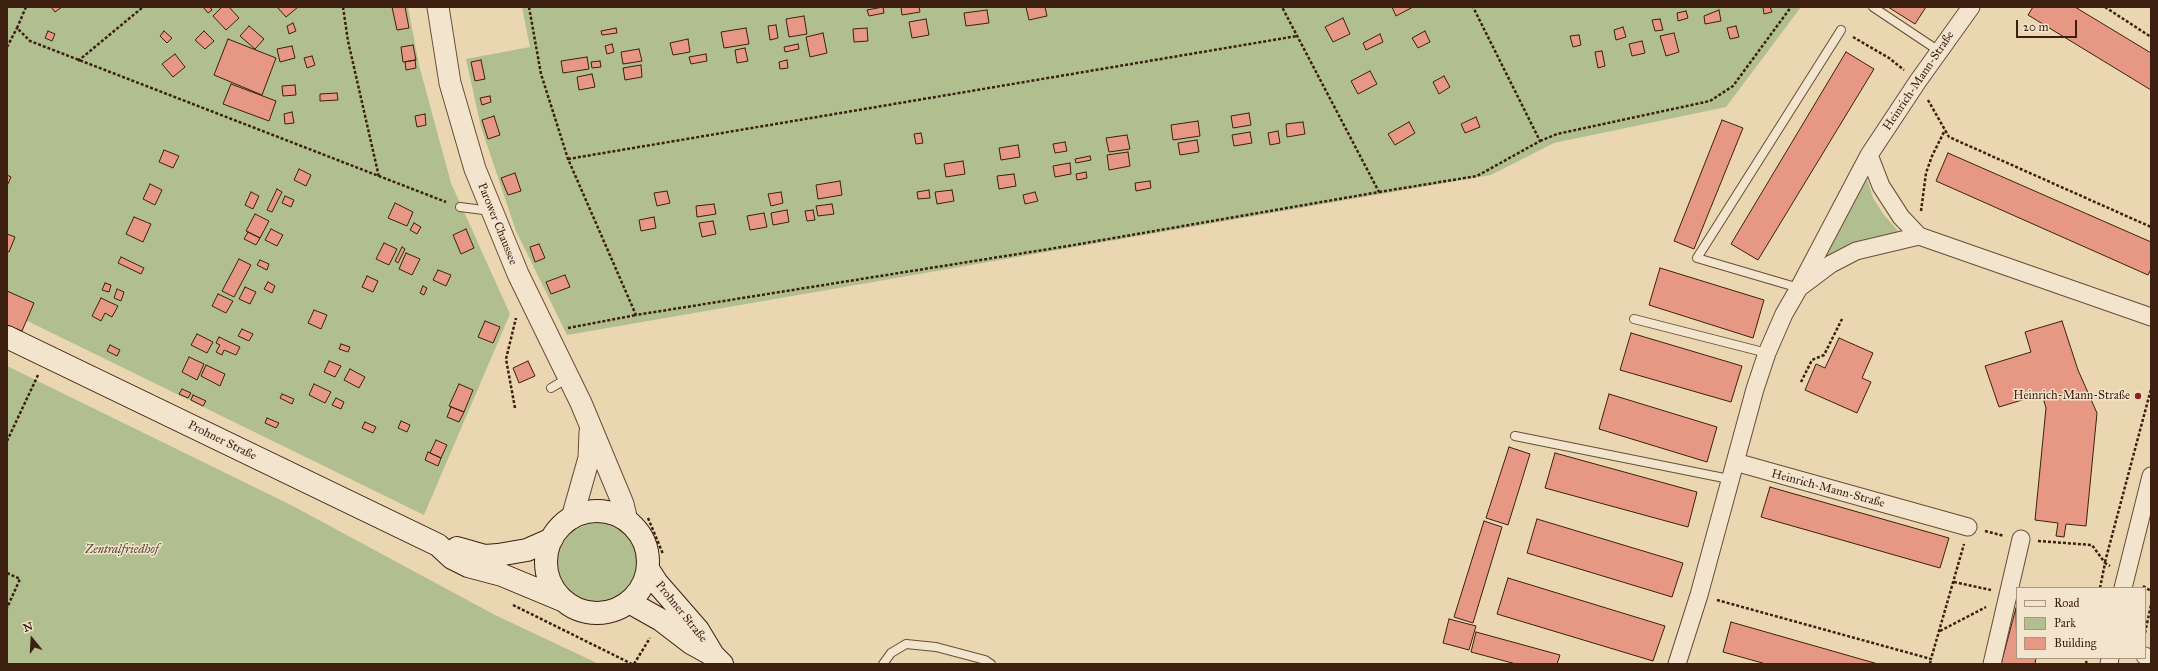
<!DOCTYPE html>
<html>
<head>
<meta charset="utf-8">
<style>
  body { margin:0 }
  #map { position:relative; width:2158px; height:671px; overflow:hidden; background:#ebd6b2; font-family:"IM FELL Great Primer",serif }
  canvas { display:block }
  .frame { position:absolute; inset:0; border:8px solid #3d1f10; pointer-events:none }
  .legend { position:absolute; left:2016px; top:587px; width:130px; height:72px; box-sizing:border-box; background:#f2e4cd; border:1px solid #aa9581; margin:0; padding:5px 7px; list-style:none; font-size:12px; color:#3d1f10 }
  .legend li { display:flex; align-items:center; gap:8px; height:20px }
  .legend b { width:20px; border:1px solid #aa9581 }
  .north { position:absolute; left:12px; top:619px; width:40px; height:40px; -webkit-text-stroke:3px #f2e4cd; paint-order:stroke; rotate:342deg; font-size:11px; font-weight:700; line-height:16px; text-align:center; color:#3d1f10 }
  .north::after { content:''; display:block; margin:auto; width:14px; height:18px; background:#3d1f10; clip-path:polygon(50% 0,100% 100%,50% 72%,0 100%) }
  .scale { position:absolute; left:2016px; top:20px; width:61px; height:18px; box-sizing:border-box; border:2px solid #3d1f10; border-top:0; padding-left:5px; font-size:12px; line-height:14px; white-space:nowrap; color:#3d1f10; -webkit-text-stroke:3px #f2e4cd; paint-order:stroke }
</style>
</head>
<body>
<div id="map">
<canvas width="2158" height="671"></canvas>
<div class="frame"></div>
<ul class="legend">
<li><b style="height:5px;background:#f2e4cd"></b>Road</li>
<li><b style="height:11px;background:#b1bf90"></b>Park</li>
<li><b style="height:11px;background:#e69884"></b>Building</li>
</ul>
<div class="north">N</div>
<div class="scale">20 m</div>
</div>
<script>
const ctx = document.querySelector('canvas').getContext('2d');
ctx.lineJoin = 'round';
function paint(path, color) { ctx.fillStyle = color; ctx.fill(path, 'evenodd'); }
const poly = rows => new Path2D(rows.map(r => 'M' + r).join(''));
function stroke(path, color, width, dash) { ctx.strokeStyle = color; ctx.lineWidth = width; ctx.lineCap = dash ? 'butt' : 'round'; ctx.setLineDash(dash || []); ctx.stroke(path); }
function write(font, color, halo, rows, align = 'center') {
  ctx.font = font + ' "IM FELL Great Primer",serif'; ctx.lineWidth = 3; ctx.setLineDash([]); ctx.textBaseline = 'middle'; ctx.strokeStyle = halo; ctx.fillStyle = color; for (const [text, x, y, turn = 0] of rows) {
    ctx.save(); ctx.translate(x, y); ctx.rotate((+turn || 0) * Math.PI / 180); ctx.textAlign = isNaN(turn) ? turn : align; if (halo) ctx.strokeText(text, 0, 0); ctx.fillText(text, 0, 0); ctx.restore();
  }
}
paint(poly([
  [7,7,408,7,419,65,451,183,510,314,424,515,7,311],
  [522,7,1801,7,1726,107,1554,143,1491,175,567,335,516,231,481,127,466,59,530,47],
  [1867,179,1873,198,1884,215,1900,233,1869,239,1843,250,1818,266],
  [7,366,291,505,495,615,599,664,7,664],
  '558 563a40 40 0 1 1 80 0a40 40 0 1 1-80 0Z'
]), '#b1bf90');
const building = poly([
  [51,7,62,7,55,12,51,7],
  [203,7,210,7,212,10,208,13,203,7],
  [222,7,229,7,239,18,226,30,213,16,222,7],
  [277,7,298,7,286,17,277,7],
  [392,7,405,7,409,28,397,30,392,7],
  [883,7,884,13,869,16,867,10,883,7],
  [901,7,919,7,920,12,902,15,901,7],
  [1026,7,1045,7,1047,16,1029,20,1026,7],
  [1392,7,1413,7,1396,16,1392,7],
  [1763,7,1770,7,1772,12,1764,14,1763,7],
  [1888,7,1926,7,1915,24,1888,7],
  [2033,7,2075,7,2151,53,2151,90,2028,15,2033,7],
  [987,10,989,23,966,26,964,13,987,10],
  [1719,10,1721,21,1705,24,1704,16,1719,10],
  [1686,11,1688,18,1678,21,1677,13,1686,11],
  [804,16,807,34,789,37,786,19,804,16],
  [1343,18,1350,34,1333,42,1325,27,1343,18],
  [926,19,929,35,912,38,909,22,926,19],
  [1660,19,1663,30,1655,31,1652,20,1660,19],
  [293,23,296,31,289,34,287,26,293,23],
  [776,25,778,38,770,40,768,26,776,25],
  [249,26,264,39,255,49,240,36,249,26],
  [1736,26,1739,37,1730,39,1727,28,1736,26],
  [1623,27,1626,37,1616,40,1614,30,1623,27],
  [616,28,617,33,602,35,601,31,616,28],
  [746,28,749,44,724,48,721,32,746,28],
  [867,28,868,41,854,42,853,29,867,28],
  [48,31,55,34,52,41,45,38,48,31],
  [164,31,172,38,167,43,160,36,164,31],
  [204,31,214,41,205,49,195,40,204,31],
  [1425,31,1430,42,1418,48,1412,38,1425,31],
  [823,33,827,53,810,57,806,37,823,33],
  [1674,33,1679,52,1666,56,1660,36,1674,33],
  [1380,34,1383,42,1366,50,1363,43,1380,34],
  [1579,35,1581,45,1573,47,1570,36,1579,35],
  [228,39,276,58,262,95,214,75,228,39],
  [688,39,690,52,673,55,670,43,688,39],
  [1642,41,1645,53,1632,56,1629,44,1642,41],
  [612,44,614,52,607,54,605,46,612,44],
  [798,44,799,49,785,52,784,47,798,44],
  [413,45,416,60,403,62,401,47,413,45],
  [292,46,295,58,280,62,277,49,292,46],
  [745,48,748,61,737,63,735,50,745,48],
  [639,49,642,61,623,64,621,52,639,49],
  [1602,51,1605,66,1598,68,1595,52,1602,51],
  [1846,52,1874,69,1758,260,1731,244,1846,52],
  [175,54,185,67,173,77,162,64,175,54],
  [706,54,707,61,691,64,689,57,706,54],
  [312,56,315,65,307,68,304,58,312,56],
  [587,57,589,69,563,73,561,61,587,57],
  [415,60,416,68,406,70,405,62,415,60],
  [481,60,485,79,475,81,471,62,481,60],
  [787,60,788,68,780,69,779,62,787,60],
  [600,61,601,67,592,68,591,62,600,61],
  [641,65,642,77,625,80,623,68,641,65],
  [1370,71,1377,84,1358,94,1351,81,1370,71],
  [592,74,595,87,579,90,577,77,592,74],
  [1444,76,1450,87,1439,94,1433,82,1444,76],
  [231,84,276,101,269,121,223,104,231,84],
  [295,85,296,95,283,96,282,86,295,85],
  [337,93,338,100,320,101,320,94,337,93],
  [490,96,491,102,482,105,480,98,490,96],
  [292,112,294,123,285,124,284,114,292,112],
  [1249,113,1251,125,1233,128,1231,116,1249,113],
  [425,114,426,125,417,127,415,116,425,114],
  [494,116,500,135,488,139,482,120,494,116],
  [1476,117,1480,127,1465,133,1461,124,1476,117],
  [1722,120,1743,128,1694,249,1674,241,1722,120],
  [1198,121,1200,136,1173,140,1171,125,1198,121],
  [1303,122,1305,134,1287,137,1286,124,1303,122],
  [1409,122,1415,133,1395,145,1388,134,1409,122],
  [1278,131,1280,143,1270,145,1268,133,1278,131],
  [1250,132,1252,143,1234,146,1232,135,1250,132],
  [921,133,923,143,916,144,914,134,921,133],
  [1127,135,1130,149,1109,152,1106,138,1127,135],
  [1197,140,1199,152,1180,155,1178,143,1197,140],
  [1065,142,1067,151,1055,153,1053,144,1065,142],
  [1018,145,1020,157,1001,160,999,148,1018,145],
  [164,150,179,156,173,168,159,162,164,150],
  [1128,152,1130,166,1109,170,1107,155,1128,152],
  [1948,153,2151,242,2151,269,2148,275,1936,181,1948,153],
  [1090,156,1091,160,1076,163,1075,159,1090,156],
  [963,161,965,174,946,177,944,164,963,161],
  [1070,163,1071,174,1055,177,1053,166,1070,163],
  [299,169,311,175,306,186,294,180,299,169],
  [1086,172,1087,178,1077,180,1076,174,1086,172],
  [515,173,521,191,508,195,501,178,515,173],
  [1014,174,1016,186,999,189,997,176,1014,174],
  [7,175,11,177,7,186,7,175],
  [840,181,842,195,818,199,816,185,840,181],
  [1150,181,1151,188,1136,191,1135,183,1150,181],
  [150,184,162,190,155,205,143,199,150,184],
  [277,189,282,192,272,212,267,210,277,189],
  [929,190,930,198,918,199,917,192,929,190],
  [952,190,954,201,937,204,935,192,952,190],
  [667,191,670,203,657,206,654,193,667,191],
  [251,192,259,196,253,209,245,205,251,192],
  [781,192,783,203,771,206,768,194,781,192],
  [1035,192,1038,201,1025,204,1023,195,1035,192],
  [285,196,294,200,291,207,282,203,285,196],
  [395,203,413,212,407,226,388,218,395,203],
  [714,204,716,214,697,217,696,206,714,204],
  [832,204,834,214,818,216,816,206,832,204],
  [787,210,789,222,773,225,771,213,787,210],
  [813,210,815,220,807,221,805,211,813,210],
  [764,213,767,227,750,230,747,216,764,213],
  [255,214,269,221,260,238,246,231,255,214],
  [134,217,151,224,143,242,126,234,134,217],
  [654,217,656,228,641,231,639,220,654,217],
  [713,221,716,234,702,237,699,223,713,221],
  [414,223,421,227,417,234,410,230,414,223],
  [271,229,283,235,277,246,265,240,271,229],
  [466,229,474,248,461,254,453,235,466,229],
  [248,232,260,238,256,245,244,239,248,232],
  [7,234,15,237,9,252,7,251,7,234],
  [384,243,397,249,389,265,376,259,384,243],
  [539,244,545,258,535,262,530,247,539,244],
  [402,247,405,249,398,263,395,261,402,247],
  [406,253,420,259,412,275,399,269,406,253],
  [121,257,144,268,141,274,118,263,121,257],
  [239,259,251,265,234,297,222,291,239,259],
  [260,260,269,264,267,270,257,265,260,260],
  [1660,268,1764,300,1753,338,1649,305,1660,268],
  [438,270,451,275,446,286,433,280,438,270],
  [565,275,570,287,551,294,546,282,565,275],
  [367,276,378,281,373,292,362,287,367,276],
  [268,282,275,286,272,293,264,289,268,282],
  [105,283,111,285,109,292,102,290,105,283],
  [423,286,427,288,424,295,420,293,423,286],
  [245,287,256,292,250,304,239,299,245,287],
  [117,289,124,292,121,301,114,298,117,289],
  [7,291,34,303,22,331,7,325,7,291],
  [218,294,233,301,226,313,212,306,218,294],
  [101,298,118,306,112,317,105,313,101,321,92,316,101,298],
  [314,310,327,315,321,329,308,323,314,310],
  [485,321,500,327,493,343,478,337,485,321],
  [2062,321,2078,370,2097,413,2086,526,2066,524,2064,537,2056,536,2058,523,2035,520,2046,408,2042,394,1999,407,1985,366,2031,352,2025,332,2062,321],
  [242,329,253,334,249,341,238,336,242,329],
  [1631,333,1742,366,1731,402,1620,370,1631,333],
  [197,334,213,342,207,353,191,345,197,334],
  [219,337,240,347,236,355,224,350,222,355,216,352,220,345,216,343,219,337],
  [1839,338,1873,353,1862,378,1871,382,1857,413,1805,390,1816,364,1825,368,1839,338],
  [341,344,350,347,348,352,339,349,341,344],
  [110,345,120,350,117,356,107,351,110,345],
  [189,357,204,364,197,380,182,372,189,357],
  [329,361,341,366,335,377,324,372,329,361],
  [528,361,535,376,519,383,513,368,528,361],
  [206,365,225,374,220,386,201,376,206,365],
  [350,369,365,377,359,388,344,380,350,369],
  [314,384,331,392,325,403,309,395,314,384],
  [459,384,473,390,464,412,449,406,459,384],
  [182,389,191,393,188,398,179,394,182,389],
  [282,394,294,399,292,404,280,398,282,394],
  [1609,394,1717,427,1707,462,1599,429,1609,394],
  [193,395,206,401,203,406,191,400,193,395],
  [336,398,344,402,341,409,332,405,336,398],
  [451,407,464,412,459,422,447,417,451,407],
  [267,418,279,423,276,428,265,423,267,418],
  [401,421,410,425,407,432,398,428,401,421],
  [365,422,376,427,373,433,362,428,365,422],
  [436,440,447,445,441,458,430,453,436,440],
  [1509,447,1530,454,1508,525,1486,518,1509,447],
  [428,452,441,458,438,466,425,460,428,452],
  [1555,453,1697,492,1688,527,1545,488,1555,453],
  [1770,487,1949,538,1940,568,1761,517,1770,487],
  [1537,519,1683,563,1672,597,1527,553,1537,519],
  [1484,521,1502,527,1473,623,1454,617,1484,521],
  [1508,578,1665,626,1653,661,1497,614,1508,578],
  [2016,608,2017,658,2036,658,2035,664,2001,664,2016,608],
  [1449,619,1476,626,1469,650,1443,643,1449,619],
  [1731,622,1878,664,1766,664,1723,652,1731,622],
  [1476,632,1560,655,1557,664,1516,664,1471,652,1476,632]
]);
paint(building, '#e69884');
stroke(building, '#3d1f10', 1);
const service = poly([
  [1873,7,1939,51],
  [460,207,491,211],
  [1799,288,1697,258,1841,30],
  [1634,319,1767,353],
  [551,388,568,378],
  [1515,436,1729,479],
  [883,664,891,653,906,644,936,647,985,660,991,664]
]);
const minor = poly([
  [1869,155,1881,186,1901,217,1919,236],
  [1800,286,1869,155,1918,81,1971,7],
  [1735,462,1968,527],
  [2123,588,2151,476],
  [2145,656,2151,660],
  [1677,664,1699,595,1755,389,1767,353,1784,314,1799,288,1831,264,1856,251,1919,236,2151,317],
  [1992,664,2021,539],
  [2109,664,2110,658]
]);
const tertiary = poly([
  [438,7,450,83,475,169,518,274,581,403,623,504,627,521],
  [572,518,589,458,590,432]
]);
const secondary = poly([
  [7,337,438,545,452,558,468,566,502,575,562,600],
  '546 562a51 51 0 1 1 102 0a51 51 0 1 1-102 0Z',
  [457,548,485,556,498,555,527,550,552,539],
  [648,569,657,583,698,630,713,655,722,664],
  [629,602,661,620,691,643,711,654]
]);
stroke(service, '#684d38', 10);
stroke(minor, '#684d38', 19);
stroke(tertiary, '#684d38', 23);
stroke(secondary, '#3d1f10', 24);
stroke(poly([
  [26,7,17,28,30,41,446,202],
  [343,7,348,41,379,177],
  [529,7,541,74,568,159,636,315,1068,246,1379,192,1282,7],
  [2105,7,2151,37],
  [1853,37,1889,58,1904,70],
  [7,47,17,28],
  [78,61,143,7],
  [1928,100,1949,137,2151,227],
  [1540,141,1557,134,1710,101,1733,86,1791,7],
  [568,159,1297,36],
  [1379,192,1477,176,1540,141,1473,7],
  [1921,211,1926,173,1932,156,1945,130],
  [568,328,636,315],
  [1801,382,1812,360,1824,355,1842,319],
  [515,408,506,359,516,318],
  [7,441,38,375],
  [648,518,663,554],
  [1985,531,2004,536],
  [2038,541,2092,545,2105,563],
  [2105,562,2151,389],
  [7,573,20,579,7,608],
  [1954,582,1991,590],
  [2143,586,2151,591],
  [2100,588,2105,563,2110,566],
  [1717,600,1931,659,1964,544],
  [513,605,632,664],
  [1940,631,1986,607],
  [2145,633,2151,605],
  [634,664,650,638],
  [1930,664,1931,659],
  [2086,664,2087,658]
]), '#3d1f10', 2.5, [3, 2]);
stroke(service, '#f2e4cd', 8);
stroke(minor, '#f2e4cd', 17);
stroke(tertiary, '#f2e4cd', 21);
stroke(secondary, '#f2e4cd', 22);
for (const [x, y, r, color] of [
  [2138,396,4,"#8f2418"]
]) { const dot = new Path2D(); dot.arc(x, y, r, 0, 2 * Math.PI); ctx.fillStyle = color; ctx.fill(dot); stroke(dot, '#f2e4cd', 1.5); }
write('12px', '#3d1f10', '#f2e4cd', [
  ["Heinrich-Mann-Straße",1919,81,-56],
  ["Parower Chaussee",497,224,68],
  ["Prohner Straße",222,441,26],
  ["Heinrich-Mann-Straße",1828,489,15],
  ["Prohner Straße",681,612,51]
]);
write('12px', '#3d1f10', '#f2e4cd', [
  ["Heinrich-Mann-Straße",2130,396]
], 'right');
write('italic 12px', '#5a4730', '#f2e4cd', [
  ["Zentralfriedhof",122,550]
]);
</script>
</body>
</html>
